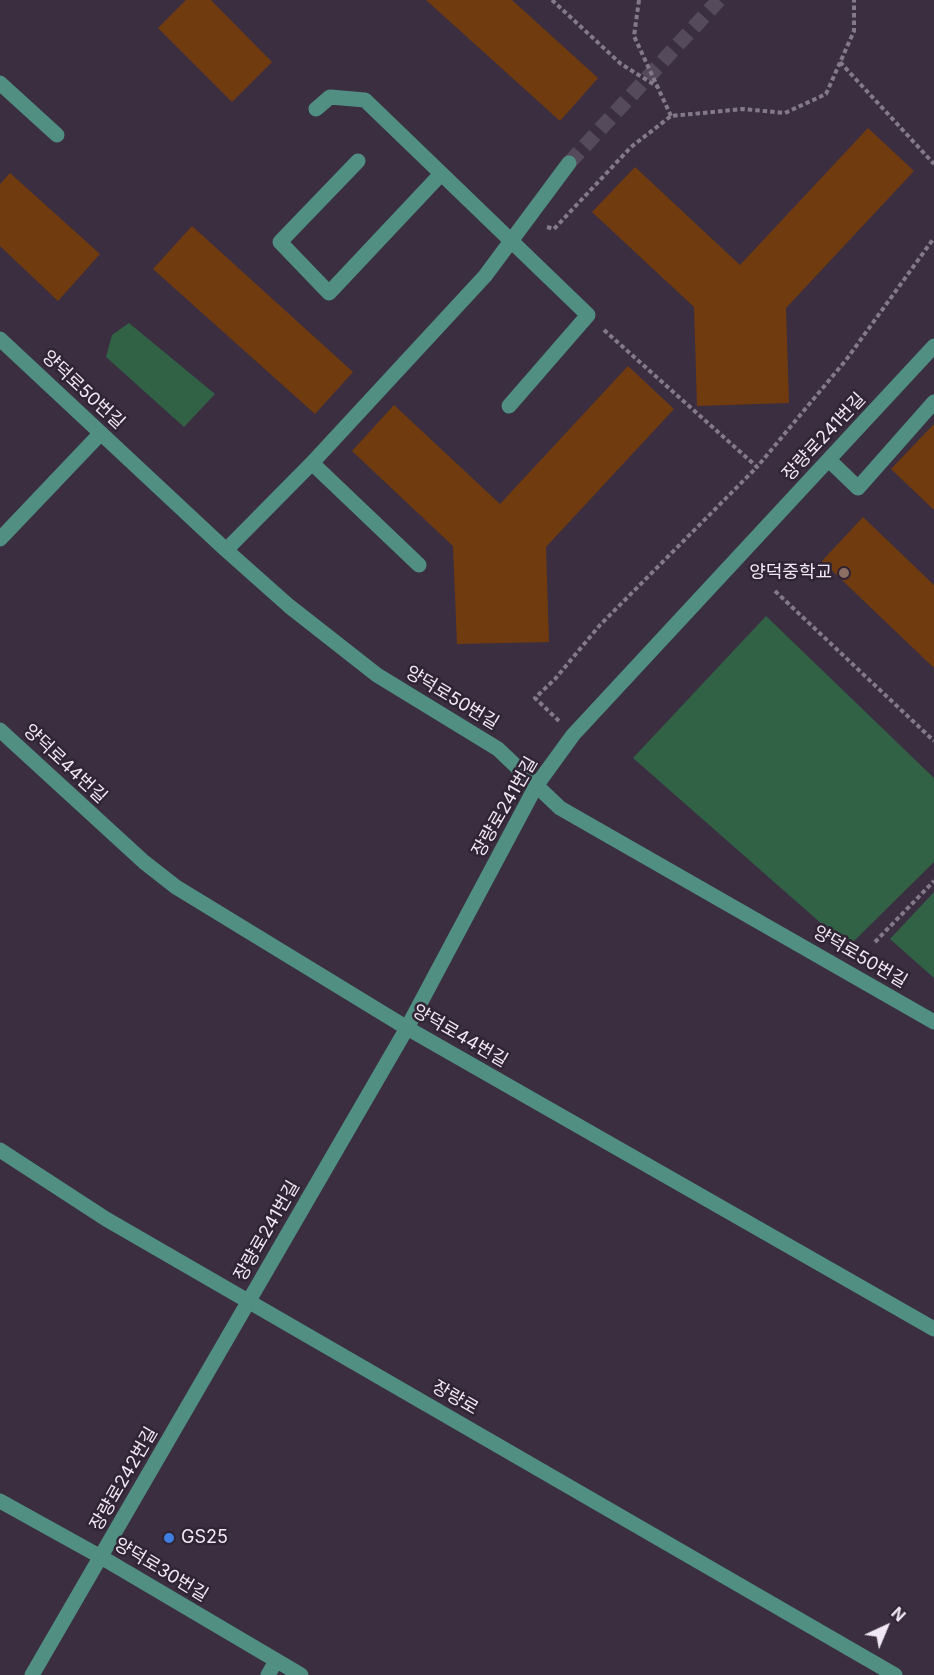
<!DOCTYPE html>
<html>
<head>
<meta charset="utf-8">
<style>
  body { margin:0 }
  #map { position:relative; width:934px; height:1675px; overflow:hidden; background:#3a2e40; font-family:Inter,sans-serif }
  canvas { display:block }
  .north { position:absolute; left:856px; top:1597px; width:60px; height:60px; -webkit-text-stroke:4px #302435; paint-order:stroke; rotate:44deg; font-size:16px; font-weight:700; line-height:24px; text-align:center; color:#f0e8f4 }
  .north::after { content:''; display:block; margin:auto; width:21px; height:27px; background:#f0e8f4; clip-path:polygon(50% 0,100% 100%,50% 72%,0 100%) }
</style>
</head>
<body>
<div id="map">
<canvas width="934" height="1675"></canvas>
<div class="north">N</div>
</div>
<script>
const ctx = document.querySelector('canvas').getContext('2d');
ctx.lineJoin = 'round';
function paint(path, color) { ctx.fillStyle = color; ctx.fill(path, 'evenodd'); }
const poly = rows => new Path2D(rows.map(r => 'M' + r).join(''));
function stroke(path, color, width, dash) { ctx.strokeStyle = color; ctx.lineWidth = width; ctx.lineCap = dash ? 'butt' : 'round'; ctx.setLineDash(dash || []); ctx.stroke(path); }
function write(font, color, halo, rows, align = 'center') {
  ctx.font = font + ' Inter,"Noto Sans KR",sans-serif'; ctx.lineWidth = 5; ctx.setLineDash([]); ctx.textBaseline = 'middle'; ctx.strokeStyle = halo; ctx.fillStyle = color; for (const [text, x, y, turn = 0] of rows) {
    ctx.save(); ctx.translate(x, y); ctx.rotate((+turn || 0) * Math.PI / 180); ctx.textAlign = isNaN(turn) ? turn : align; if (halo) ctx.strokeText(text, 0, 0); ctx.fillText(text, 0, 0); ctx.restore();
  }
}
paint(poly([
  [129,323,215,394,184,427,106,357,112,335],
  [766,616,934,778,934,862,848,947,633,758],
  [934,892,934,978,890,939]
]), '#316246');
paint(poly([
  [186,0,211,0,272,62,232,102,158,28],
  [426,0,512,0,598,78,560,121],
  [868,128,914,171,786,308,789,403,697,406,694,307,592,212,635,167,740,265],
  [10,173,100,254,58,301,0,246,0,184],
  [192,226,353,372,315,414,153,269],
  [628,366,674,409,546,547,549,642,457,644,453,546,352,451,394,405,500,504],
  [934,424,934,510,891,469],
  [863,517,934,585,934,668,822,561]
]), '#713b10');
stroke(poly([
  [569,163,719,0]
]), '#554a5b', 15, [15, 8]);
stroke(poly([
  [552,0,621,64,658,87],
  [639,0,634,36,671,116],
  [840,62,934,164],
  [547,227,554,229,631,147,671,116,743,109,785,113,826,94,854,31,854,0],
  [604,330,757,467,846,360,934,238],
  [775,591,934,741],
  [559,721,535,698,555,679,600,625,757,467],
  [875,942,934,881]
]), '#847989', 4, [4.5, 3]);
stroke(poly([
  [0,83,57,135],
  [316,109,330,97,365,100,588,315,509,406],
  [358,161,280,242,329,293,441,174],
  [0,339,226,550,289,606,377,675,498,749,560,808,934,1022],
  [829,460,858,488,934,402],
  [312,463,419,565],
  [0,539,101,433],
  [226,550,312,463,485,276,569,163],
  [0,730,144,862,176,887,407,1028,934,1329],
  [0,1150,106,1219,895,1675],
  [0,1501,101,1557,301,1675],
  [32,1675,407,1028,536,786,573,735,934,346],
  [268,1675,276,1661]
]), '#508f81', 15);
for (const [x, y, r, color] of [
  [844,573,6,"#8d6e63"],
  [169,1538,6,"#3f7fe0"]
]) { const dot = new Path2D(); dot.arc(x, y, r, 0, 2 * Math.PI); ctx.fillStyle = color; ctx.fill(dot); stroke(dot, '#302435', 2); }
write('18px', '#f0e8f4', '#302435', [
  ["양덕로50번길",83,390,43],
  ["장량로241번길",824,437,-47],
  ["양덕로50번길",452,698,31],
  ["양덕로44번길",65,764,43],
  ["장량로241번길",505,807,-60],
  ["양덕로50번길",860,957,30],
  ["양덕로44번길",460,1036,30],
  ["장량로241번길",267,1231,-60],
  ["장량로",455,1398,30],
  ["장량로242번길",124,1479,-60],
  ["양덕로30번길",161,1570,31]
]);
write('18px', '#f0e8f4', '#302435', [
  ["양덕중학교",832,573],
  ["GS25",181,1538,"left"]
], 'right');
</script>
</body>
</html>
